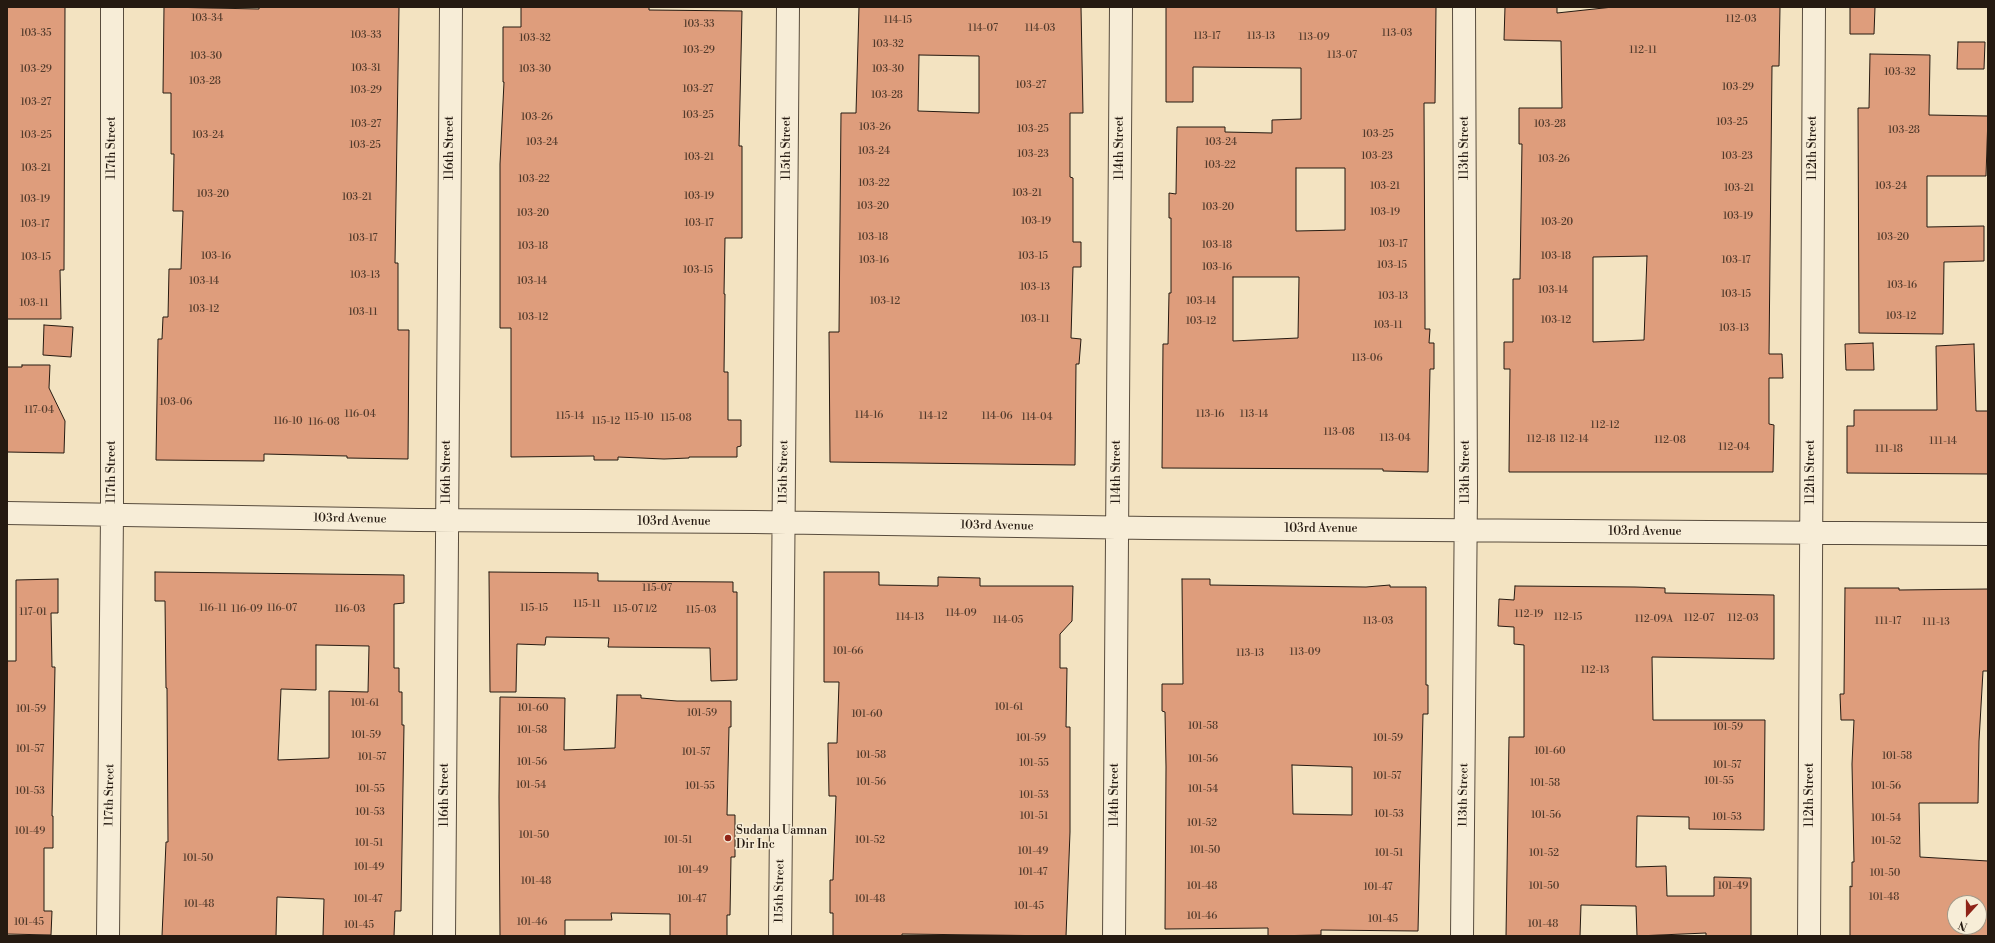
<!DOCTYPE html>
<html>
<head>
<meta charset="utf-8">
<style>
  body { margin:0 }
  #map { position:relative; width:1995px; height:943px; overflow:hidden; background:#f3e3c1; font-family:"Libre Bodoni",serif }
  canvas { display:block }
  .frame { position:absolute; inset:0; border:8px solid #251a11; pointer-events:none }
  .north { position:absolute; left:1947px; top:895px; width:40px; height:40px; box-sizing:border-box; background:#f7edd7; border:1px solid #a39988; border-radius:50%; rotate:201deg; font-size:11px; font-weight:700; line-height:16px; text-align:center; color:#251a11 }
  .north::after { content:''; display:block; margin:auto; width:14px; height:18px; background:#8f2418; clip-path:polygon(50% 0,100% 100%,50% 72%,0 100%) }
</style>
</head>
<body>
<div id="map">
<canvas width="1995" height="943"></canvas>
<div class="frame"></div>
<div class="north">N</div>
</div>
<script>
const ctx = document.querySelector('canvas').getContext('2d');
ctx.lineJoin = 'round';
function paint(path, color) { ctx.fillStyle = color; ctx.fill(path, 'evenodd'); }
const poly = rows => new Path2D(rows.map(r => 'M' + r).join(''));
function stroke(path, color, width, dash) { ctx.strokeStyle = color; ctx.lineWidth = width; ctx.lineCap = dash ? 'butt' : 'round'; ctx.setLineDash(dash || []); ctx.stroke(path); }
function write(font, color, halo, rows, align = 'center') {
  ctx.font = font + ' "Libre Bodoni",serif'; ctx.lineWidth = 3; ctx.setLineDash([]); ctx.textBaseline = 'middle'; ctx.strokeStyle = halo; ctx.fillStyle = color; for (const [text, x, y, turn = 0] of rows) {
    ctx.save(); ctx.translate(x, y); ctx.rotate((+turn || 0) * Math.PI / 180); ctx.textAlign = isNaN(turn) ? turn : align; if (halo) ctx.strokeText(text, 0, 0); ctx.fillText(text, 0, 0); ctx.restore();
  }
}
const building = poly([
  [7,7,65,7,64,270,60,270,61,319,7,319,7,7],
  [164,7,259,9,259,7,399,7,395,263,398,263,398,330,409,330,408,459,347,458,347,456,264,454,264,461,156,460,158,339,162,339,163,317,168,317,169,269,181,269,183,211,173,211,174,154,171,154,171,93,163,93,164,7],
  [521,7,649,7,649,10,742,11,739,146,742,146,742,238,725,238,724,294,725,294,724,372,728,372,728,420,741,420,741,446,737,447,737,457,689,457,689,458,664,459,618,457,618,460,594,460,594,456,511,457,511,328,500,328,500,164,504,82,503,82,503,27,521,27,521,7],
  [859,7,1081,7,1083,113,1070,113,1070,177,1073,178,1073,242,1081,242,1081,267,1073,267,1071,338,1081,339,1079,364,1076,364,1075,465,830,462,829,332,839,332,841,113,856,113,859,7],
  [919,55,979,56,979,113,918,111,919,55],
  [1166,7,1436,7,1435,103,1424,103,1425,317,1425,329,1430,329,1429,343,1434,343,1434,369,1430,369,1428,472,1383,471,1383,469,1162,468,1163,344,1168,344,1169,293,1171,293,1171,218,1169,218,1169,193,1176,194,1177,127,1225,127,1225,132,1272,133,1272,120,1301,119,1301,68,1193,67,1193,102,1166,102,1166,7],
  [1296,168,1345,168,1345,230,1296,231,1296,168],
  [1233,277,1299,277,1298,338,1233,341,1233,277],
  [1505,7,1557,7,1557,13,1613,7,1780,7,1779,66,1772,66,1769,354,1782,354,1783,378,1769,378,1769,424,1774,425,1773,472,1509,472,1510,369,1504,369,1504,342,1513,342,1513,279,1520,279,1522,144,1519,144,1519,108,1562,108,1561,41,1504,40,1505,7],
  [1647,256,1644,340,1593,342,1593,257,1647,256],
  [1850,7,1875,7,1874,34,1850,34,1850,7],
  [1958,42,1985,42,1984,69,1957,69,1958,42],
  [1870,54,1930,55,1929,115,1988,116,1986,176,1927,176,1927,227,1984,226,1984,261,1944,262,1943,334,1859,333,1858,108,1869,108,1870,54],
  [44,325,73,327,71,357,43,355,44,325],
  [1873,343,1874,370,1846,370,1845,344,1873,343],
  [1974,344,1976,411,1988,411,1988,474,1847,473,1847,426,1854,426,1854,410,1937,410,1936,346,1974,344],
  [22,365,50,365,49,388,65,421,64,453,7,452,7,367,22,367,22,365],
  [155,572,404,575,404,603,394,604,394,668,399,668,399,692,402,692,402,725,404,725,401,911,395,911,394,936,323,936,324,899,277,897,276,936,162,936,166,842,168,842,167,688,166,688,165,601,155,601,155,572],
  [316,645,369,646,368,692,329,691,329,758,278,760,281,689,316,690,316,645],
  [489,572,598,573,598,581,733,582,733,592,737,592,737,680,711,681,710,648,608,647,609,638,546,637,545,645,517,644,516,692,490,692,489,572],
  [824,572,879,572,879,585,938,586,938,577,980,578,980,586,1073,586,1072,621,1060,634,1060,668,1067,668,1066,727,1070,727,1070,832,1066,936,902,934,902,936,833,936,833,913,830,913,830,880,833,880,836,796,829,796,828,743,837,743,839,682,824,682,824,572],
  [58,579,58,613,51,613,52,667,55,667,52,816,53,816,53,848,44,848,44,911,52,911,51,935,7,934,7,661,16,661,16,580,58,579],
  [1182,579,1210,579,1210,585,1366,587,1390,585,1390,587,1426,587,1426,685,1428,685,1428,714,1423,714,1418,931,1321,930,1321,935,1268,936,1268,928,1165,929,1166,767,1165,712,1162,711,1162,684,1183,684,1182,579],
  [1292,765,1352,767,1352,815,1293,814,1292,765],
  [1515,586,1635,587,1665,588,1665,593,1774,595,1774,659,1652,657,1653,720,1765,720,1764,830,1689,829,1689,817,1637,816,1636,867,1666,866,1667,896,1714,896,1714,877,1751,878,1751,936,1706,936,1706,933,1637,936,1636,906,1581,905,1580,936,1506,936,1509,737,1524,737,1524,645,1514,644,1514,627,1498,626,1499,599,1514,600,1515,586],
  [1845,588,1899,588,1899,590,1988,589,1988,671,1983,671,1979,741,1978,803,1919,803,1920,857,1988,861,1988,936,1850,936,1850,886,1852,887,1852,862,1854,862,1852,764,1854,720,1841,720,1840,694,1844,694,1845,588],
  [1955,903,1979,903,1979,927,1955,927,1955,903],
  [617,695,641,695,641,698,677,701,731,701,731,727,729,727,727,815,735,815,735,857,731,857,730,915,727,915,727,936,670,936,670,914,611,913,612,920,565,920,565,936,500,936,499,797,500,697,565,698,564,750,615,748,617,695]
]);
paint(building, '#de9d7c');
stroke(building, '#251a11', 1);
const minor = poly([
  [7,513,418,520,754,522,1149,528,1988,534],
  [108,936,112,514,112,7],
  [444,936,451,7],
  [780,936,788,7],
  [1114,936,1121,7],
  [1462,936,1466,492,1464,7],
  [1809,936,1814,7]
]);
stroke(minor, '#584c3d', 24);
stroke(minor, '#f7edd7', 22);
for (const [x, y, r, color] of [
  [728,838,4,"#8f2418"]
]) { const dot = new Path2D(); dot.arc(x, y, r, 0, 2 * Math.PI); ctx.fillStyle = color; ctx.fill(dot); stroke(dot, '#f7edd7', 1.5); }
write('10px', '#533b2c', null, [
  ["103-34",207,19],
  ["112-03",1741,20],
  ["114-15",898,21],
  ["103-33",699,25],
  ["114-07",983,29],
  ["114-03",1040,29],
  ["103-35",36,34],
  ["113-03",1397,34],
  ["103-33",366,36],
  ["113-17",1207,37],
  ["113-13",1261,37],
  ["113-09",1314,38],
  ["103-32",535,39],
  ["103-32",888,45],
  ["103-29",699,51],
  ["112-11",1643,51],
  ["113-07",1342,56],
  ["103-30",206,57],
  ["103-31",366,69],
  ["103-29",36,70],
  ["103-30",535,70],
  ["103-30",888,70],
  ["103-32",1900,73],
  ["103-28",205,82],
  ["103-27",1031,86],
  ["103-29",1738,88],
  ["103-27",698,90],
  ["103-29",366,91],
  ["103-28",887,96],
  ["103-27",36,103],
  ["103-25",698,116],
  ["103-26",537,118],
  ["103-25",1732,123],
  ["103-27",366,125],
  ["103-28",1550,125],
  ["103-26",875,128],
  ["103-25",1033,130],
  ["103-28",1904,131],
  ["103-25",1378,135],
  ["103-25",36,136],
  ["103-24",208,136],
  ["103-24",542,143],
  ["103-24",1221,143],
  ["103-25",365,146],
  ["103-24",874,152],
  ["103-23",1033,155],
  ["103-23",1377,157],
  ["103-23",1737,157],
  ["103-21",699,158],
  ["103-26",1554,160],
  ["103-22",1220,166],
  ["103-21",36,169],
  ["103-22",534,180],
  ["103-22",874,184],
  ["103-21",1385,187],
  ["103-24",1891,187],
  ["103-21",1739,189],
  ["103-21",1027,194],
  ["103-20",213,195],
  ["103-19",699,197],
  ["103-21",357,198],
  ["103-19",35,200],
  ["103-20",873,207],
  ["103-20",1218,208],
  ["103-19",1385,213],
  ["103-20",533,214],
  ["103-19",1738,217],
  ["103-19",1036,222],
  ["103-20",1557,223],
  ["103-17",699,224],
  ["103-17",35,225],
  ["103-18",873,238],
  ["103-20",1893,238],
  ["103-17",363,239],
  ["103-17",1393,245],
  ["103-18",1217,246],
  ["103-18",533,247],
  ["103-16",216,257],
  ["103-15",1033,257],
  ["103-18",1556,257],
  ["103-15",36,258],
  ["103-16",874,261],
  ["103-17",1736,261],
  ["103-15",1392,266],
  ["103-16",1217,268],
  ["103-15",698,271],
  ["103-13",365,276],
  ["103-14",204,282],
  ["103-14",532,282],
  ["103-16",1902,286],
  ["103-13",1035,288],
  ["103-14",1553,291],
  ["103-15",1736,295],
  ["103-13",1393,297],
  ["103-12",885,302],
  ["103-14",1201,302],
  ["103-11",34,304],
  ["103-12",204,310],
  ["103-11",363,313],
  ["103-12",1901,317],
  ["103-12",533,318],
  ["103-11",1035,320],
  ["103-12",1556,321],
  ["103-12",1201,322],
  ["103-11",1388,326],
  ["103-13",1734,329],
  ["113-06",1367,359],
  ["103-06",176,403],
  ["117-04",39,411],
  ["116-04",360,415],
  ["113-16",1210,415],
  ["113-14",1254,415],
  ["114-16",869,416],
  ["115-14",570,417],
  ["114-12",933,417],
  ["114-06",997,417],
  ["115-10",639,418],
  ["114-04",1037,418],
  ["115-08",676,419],
  ["116-10",288,422],
  ["115-12",606,422],
  ["116-08",324,423],
  ["112-12",1605,426],
  ["113-08",1339,433],
  ["113-04",1395,439],
  ["112-18",1541,440],
  ["112-14",1574,440],
  ["112-08",1670,441],
  ["111-14",1943,442],
  ["112-04",1734,448],
  ["111-18",1889,450],
  ["115-07",657,589],
  ["115-11",587,605],
  ["116-11",213,609],
  ["116-07",282,609],
  ["115-15",534,609],
  ["116-09",247,610],
  ["116-03",350,610],
  ["115-07 1/2",635,610],
  ["115-03",701,611],
  ["117-01",33,613],
  ["114-09",961,614],
  ["112-19",1529,615],
  ["114-13",910,618],
  ["112-15",1568,618],
  ["112-07",1699,619],
  ["112-03",1743,619],
  ["112-09A",1654,620],
  ["114-05",1008,621],
  ["113-03",1378,622],
  ["111-17",1888,622],
  ["111-13",1936,623],
  ["101-66",848,652],
  ["113-09",1305,653],
  ["113-13",1250,654],
  ["112-13",1595,671],
  ["101-61",365,704],
  ["101-61",1009,708],
  ["101-60",533,709],
  ["101-59",31,710],
  ["101-59",702,714],
  ["101-60",867,715],
  ["101-58",1203,727],
  ["101-59",1728,728],
  ["101-58",532,731],
  ["101-59",366,736],
  ["101-59",1031,739],
  ["101-59",1388,739],
  ["101-57",30,750],
  ["101-60",1550,752],
  ["101-57",696,753],
  ["101-58",871,756],
  ["101-58",1897,757],
  ["101-57",372,758],
  ["101-56",1203,760],
  ["101-56",532,763],
  ["101-55",1034,764],
  ["101-57",1727,766],
  ["101-57",1387,777],
  ["101-55",1719,782],
  ["101-56",871,783],
  ["101-58",1545,784],
  ["101-54",531,786],
  ["101-55",700,787],
  ["101-56",1886,787],
  ["101-55",370,790],
  ["101-54",1203,790],
  ["101-53",30,792],
  ["101-53",1034,796],
  ["101-53",370,813],
  ["101-53",1389,815],
  ["101-56",1546,816],
  ["101-51",1034,817],
  ["101-53",1727,818],
  ["101-54",1886,819],
  ["101-52",1202,824],
  ["101-49",30,832],
  ["101-50",534,836],
  ["101-51",678,841],
  ["101-52",870,841],
  ["101-52",1886,842],
  ["101-51",369,844],
  ["101-50",1205,851],
  ["101-49",1033,852],
  ["101-51",1389,854],
  ["101-52",1544,854],
  ["101-50",198,859],
  ["101-49",369,868],
  ["101-49",693,871],
  ["101-47",1033,873],
  ["101-50",1885,874],
  ["101-48",536,882],
  ["101-48",1202,887],
  ["101-50",1544,887],
  ["101-49",1733,887],
  ["101-47",1378,888],
  ["101-48",1884,898],
  ["101-47",368,900],
  ["101-47",692,900],
  ["101-48",870,900],
  ["101-48",199,905],
  ["101-45",1029,907],
  ["101-46",1202,917],
  ["101-45",1383,920],
  ["101-45",29,923],
  ["101-46",532,923],
  ["101-48",1543,925],
  ["101-45",359,926]
]);
write('12px', '#251a11', '#f7edd7', [
  ["117th Street",112,148,-90],
  ["116th Street",450,148,-90],
  ["115th Street",787,148,-90],
  ["114th Street",1120,148,-90],
  ["113th Street",1465,148,-90],
  ["112th Street",1813,148,-90],
  ["117th Street",112,472,-90],
  ["116th Street",447,472,-90],
  ["115th Street",784,472,-89],
  ["114th Street",1117,472,-90],
  ["113th Street",1466,472,-90],
  ["112th Street",1811,472,-90],
  ["103rd Avenue",350,519,1],
  ["103rd Avenue",674,522],
  ["103rd Avenue",997,526,1],
  ["103rd Avenue",1321,529],
  ["103rd Avenue",1645,532],
  ["117th Street",110,795,-89],
  ["116th Street",445,795,-90],
  ["114th Street",1115,795,-90],
  ["113th Street",1464,795,-89],
  ["112th Street",1810,795,-90],
  ["115th Street",780,891,-89]
]);
write('12px', '#251a11', '#f7edd7', [
  ["Sudama Uamnan",736,831],
  ["Dir Inc",736,845]
], 'left');
</script>
</body>
</html>
